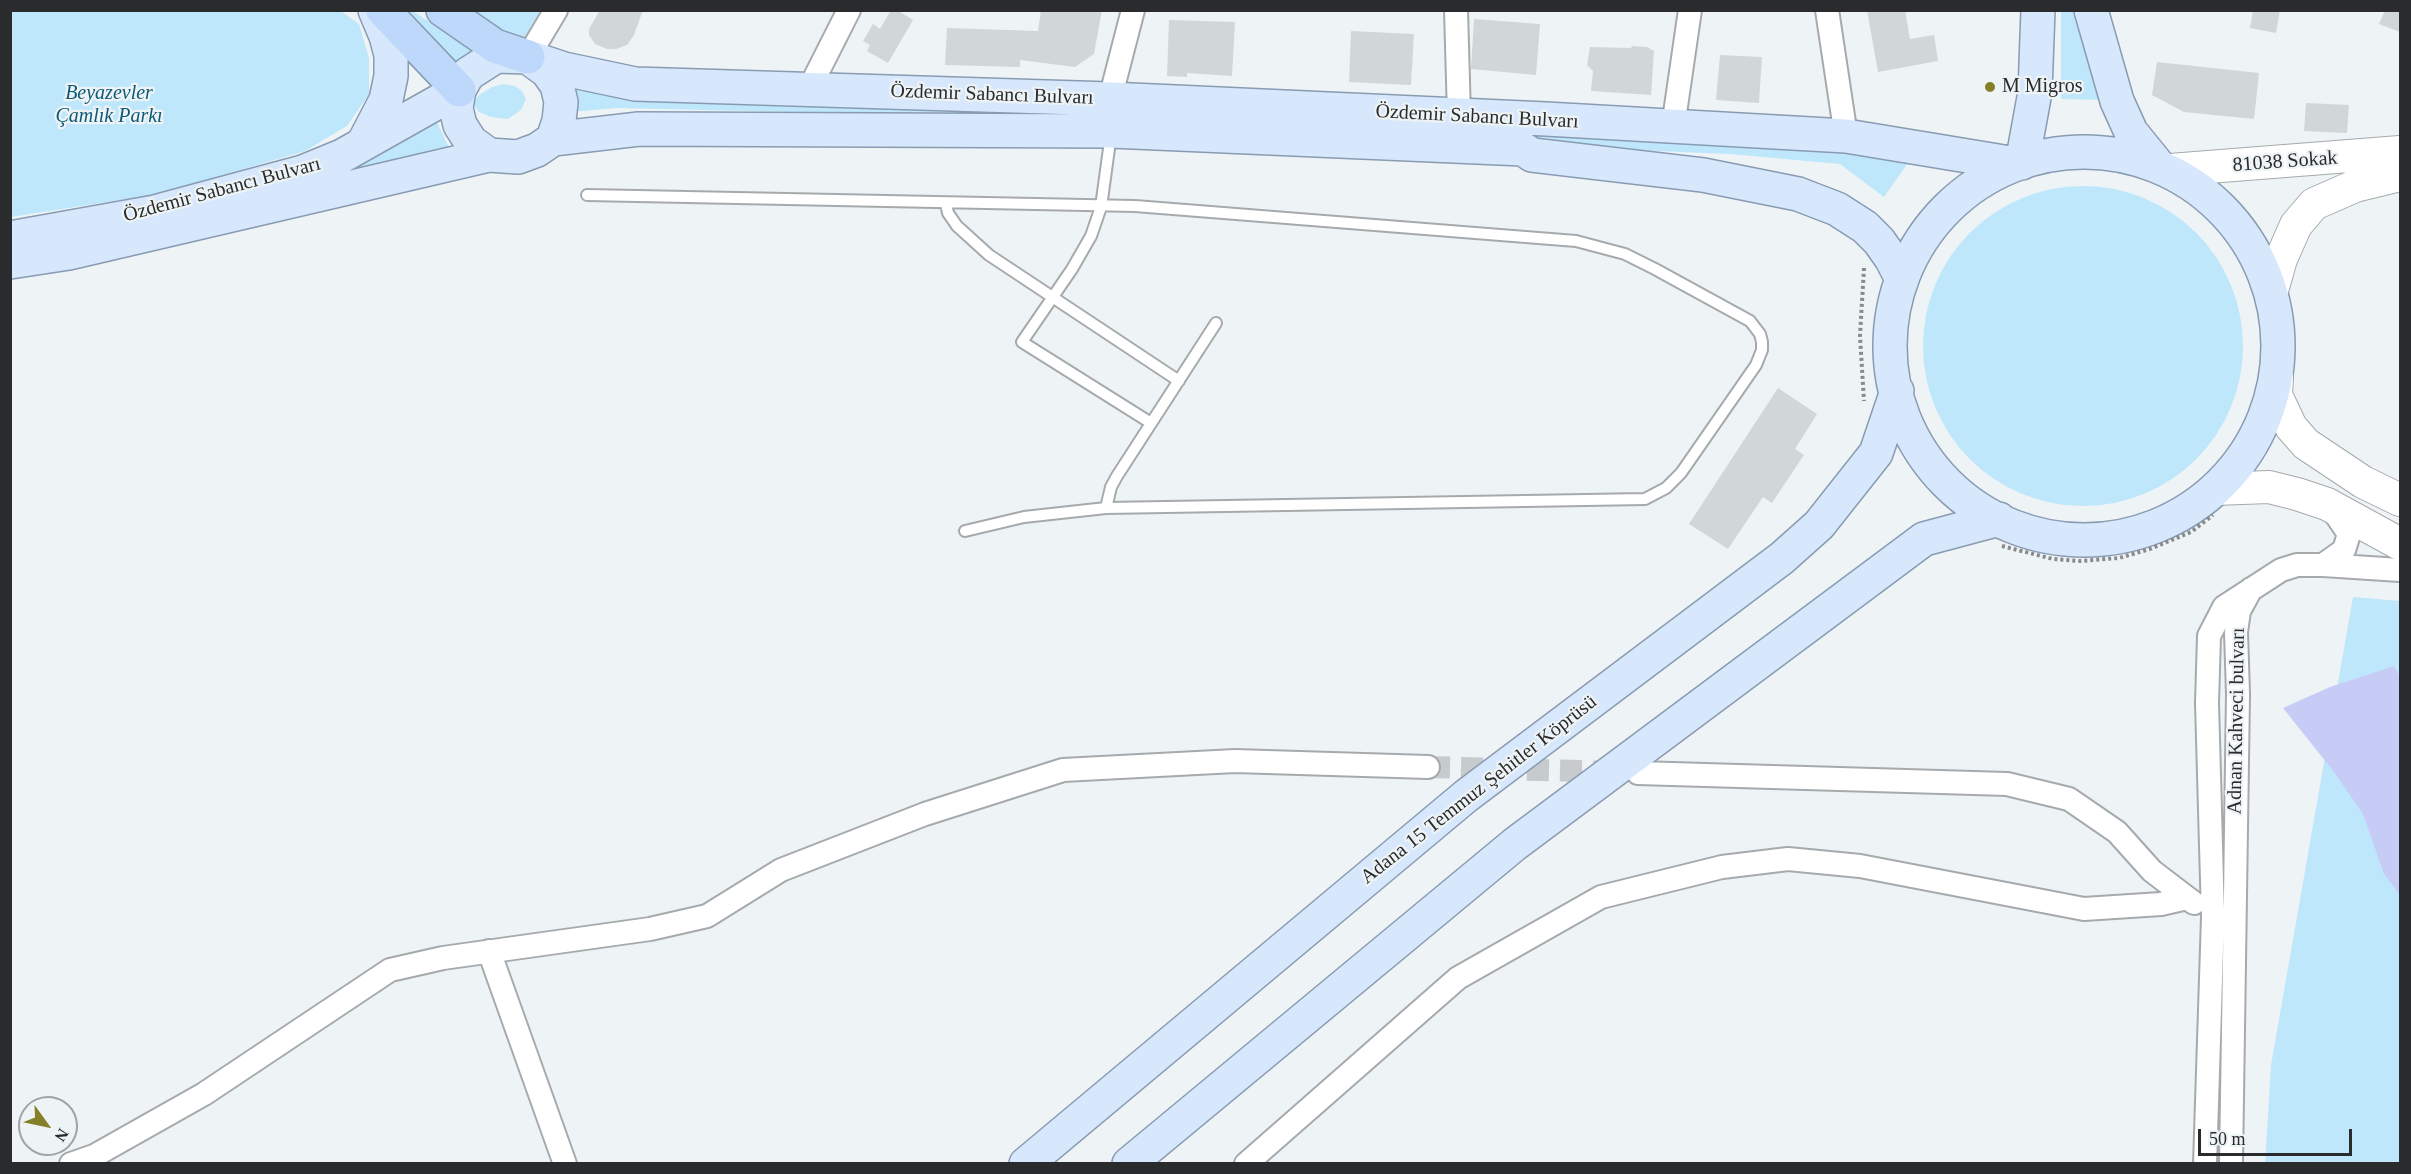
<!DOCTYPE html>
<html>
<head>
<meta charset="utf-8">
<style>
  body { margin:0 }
  #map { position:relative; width:2411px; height:1174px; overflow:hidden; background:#eef3f5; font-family:"Times New Roman",serif }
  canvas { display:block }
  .frame { position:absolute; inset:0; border:12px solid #292b2c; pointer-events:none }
  .north { position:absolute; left:18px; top:1096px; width:60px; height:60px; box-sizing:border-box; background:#eef3f5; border:2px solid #9fa3a5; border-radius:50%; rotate:123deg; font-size:16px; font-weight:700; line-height:24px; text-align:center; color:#292b2c }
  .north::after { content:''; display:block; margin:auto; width:21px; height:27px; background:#858027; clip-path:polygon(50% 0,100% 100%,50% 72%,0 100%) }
  .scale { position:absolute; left:2198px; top:1129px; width:154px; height:27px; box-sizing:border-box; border:3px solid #292b2c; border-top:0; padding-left:8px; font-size:18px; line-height:21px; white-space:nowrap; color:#292b2c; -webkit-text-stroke:4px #eef3f5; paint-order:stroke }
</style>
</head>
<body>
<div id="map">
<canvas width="2411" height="1174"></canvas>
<div class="frame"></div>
<div class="north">N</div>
<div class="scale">50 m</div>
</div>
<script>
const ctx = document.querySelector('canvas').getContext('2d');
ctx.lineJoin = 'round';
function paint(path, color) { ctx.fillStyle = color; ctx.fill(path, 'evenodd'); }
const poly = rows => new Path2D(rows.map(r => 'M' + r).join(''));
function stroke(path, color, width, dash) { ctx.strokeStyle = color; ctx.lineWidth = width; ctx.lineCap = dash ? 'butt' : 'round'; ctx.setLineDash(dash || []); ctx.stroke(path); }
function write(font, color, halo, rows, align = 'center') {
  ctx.font = font + ' "Times New Roman",serif'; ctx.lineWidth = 4.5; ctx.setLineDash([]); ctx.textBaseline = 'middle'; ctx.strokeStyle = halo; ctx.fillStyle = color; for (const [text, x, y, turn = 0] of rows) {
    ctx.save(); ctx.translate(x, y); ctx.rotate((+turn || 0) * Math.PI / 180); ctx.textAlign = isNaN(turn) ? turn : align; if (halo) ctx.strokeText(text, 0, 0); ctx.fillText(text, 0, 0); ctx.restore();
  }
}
paint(poly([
  [341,11,359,24,369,58,369,94,347,126,305,151,159,194,11,217,11,11],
  [397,11,413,11,478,55,451,73],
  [452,11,556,11,528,57],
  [2061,11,2084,11,2109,100,2061,99],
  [504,84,515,86,522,91,526,99,521,110,508,119,491,117,479,112,473,103,479,95,492,87],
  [568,88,618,95,1849,147,1910,160,1884,197,1840,164,1730,154,1531,146,959,116,617,108,570,112],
  [435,118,450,150,11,249],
  '1923 346a160 160 0 1 1 320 0a160 160 0 1 1-320 0Z',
  [2353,597,2400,601,2400,1163,2265,1164,2271,1065]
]), '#bfe7fc');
paint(poly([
  [2394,666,2400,677,2400,895,2384,874,2363,814,2334,772,2283,708,2330,687]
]), '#c7ccf7');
paint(poly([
  [600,10,643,10,634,35,627,45,616,49,607,49,595,44,589,35,589,29],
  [891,10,897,10,913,20,888,63,867,51,870,45,863,41,873,24,880,29],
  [1041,10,1102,10,1094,54,1075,67,1020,60,1020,67,945,65,947,28,1038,31],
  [1867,10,1905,10,1910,39,1934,35,1938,61,1878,72],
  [2253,10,2280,10,2276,33,2250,28],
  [2385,10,2400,10,2400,32,2379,24],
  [1474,19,1540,24,1536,75,1471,69],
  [1169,20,1235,22,1232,76,1187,73,1187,77,1167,76],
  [1351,31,1414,34,1411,85,1349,82],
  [1632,46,1647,47,1654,51,1651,95,1591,91,1593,71,1587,65,1590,47,1631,48],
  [1720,55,1762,57,1759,103,1716,100],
  [2157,62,2259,73,2254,119,2184,112,2152,95],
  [2306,103,2349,105,2347,133,2304,131],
  [1778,388,1817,414,1795,449,1804,455,1772,503,1763,497,1728,549,1689,524]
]), '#d1d7d7');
stroke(poly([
  [1428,767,1616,772]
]), '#c7cbcd', 22, [22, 11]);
const lane = poly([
  [1111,134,1101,207,1091,236,1072,269,1022,342,1151,423],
  [587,195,1135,206,1576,241,1625,254,1655,269,1750,321,1760,334,1762,342,1762,350,1756,365,1681,473,1666,488,1645,499,1106,508,1024,517,965,531],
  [946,204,948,213,957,226,989,255,1179,381],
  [1106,508,1111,487,1117,476,1216,323]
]);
const street = poly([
  [1456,10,1459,116],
  [1827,10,1846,136],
  [528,57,556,10],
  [809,89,849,10],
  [1110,99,1133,10],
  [1673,127,1690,10],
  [2323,565,2344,550,2349,534,2332,509],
  [1638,773,2007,784,2069,799,2117,832,2152,871,2194,903],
  [489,951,565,1164],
  [71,1164,94,1156,204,1094,390,970,443,958,650,929,707,916,781,870,925,814,1063,770,1235,761,1428,767],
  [1246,1164,1458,978,1601,897,1722,867,1788,859,1860,866,2084,909,2161,904,2187,898],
  [2205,1164,2213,917,2207,703,2209,636,2224,607,2281,570,2297,565,2323,565,2400,570],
  [2231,1164,2238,694,2236,632,2239,611,2251,589]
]);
const secondary = poly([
  [2170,170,2400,152],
  [2271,294,2281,259,2296,225,2314,204,2355,186,2400,175],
  [2277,378,2276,395,2291,427,2306,444,2363,482,2400,500],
  [2215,489,2269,487,2297,494,2327,504,2400,544]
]);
const primary = poly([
  [2091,10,2117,101,2131,132,2157,164],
  [529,58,547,71,557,85,561,102,559,121,553,139],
  [459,90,456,108,460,125,471,142,489,155],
  [363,144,386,100,391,76,391,55,386,36,375,10],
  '1890 346a194 194 0 1 1 388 0a194 194 0 1 1-388 0Z',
  [2022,163,2035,92,2038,10],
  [10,238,155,212,303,172,342,156,459,90,468,74,496,56,528,57,564,69,635,84,1110,99,1546,119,1846,136,2016,164],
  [10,262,69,253,489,155,518,157,537,150,553,139,639,129,1111,131,1523,149,1532,155,1703,175,1798,194,1837,209,1865,227,1879,241,1891,258,1902,279],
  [1026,1164,1466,796,1782,558,1819,525,1876,453,1897,391],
  [1129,1164,1515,844,1924,539,1999,519]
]);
const highway = poly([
  [383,10,459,90],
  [443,10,495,46,528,57]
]);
stroke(lane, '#a6aaad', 14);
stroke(street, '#a6aaad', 26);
stroke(secondary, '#a6aaad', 34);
stroke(primary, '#899bb2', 36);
stroke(highway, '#899bb2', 36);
stroke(poly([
  [1864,268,1860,336,1864,401],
  [2002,546,2053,559,2080,561,2119,558,2150,549,2191,532,2213,515]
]), '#888b8d', 4, [3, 3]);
stroke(lane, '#fff', 10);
stroke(street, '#fff', 22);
stroke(secondary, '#fff', 32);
stroke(primary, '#d7e8fc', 33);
stroke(highway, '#bdd8fa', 33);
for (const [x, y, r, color] of [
  [1990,87,6,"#858027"]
]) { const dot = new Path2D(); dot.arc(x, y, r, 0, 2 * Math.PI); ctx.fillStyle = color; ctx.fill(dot); stroke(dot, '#eef3f5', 2); }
write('20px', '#292b2c', '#eef3f5', [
  ["M Migros",2002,87]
], 'left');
write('italic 20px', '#0c5a77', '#eef3f5', [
  ["Beyazevler",109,94],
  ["Çamlık Parkı",109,117]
]);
write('20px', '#292b2c', '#eef3f5', [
  ["Özdemir Sabancı Bulvarı",992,95,2],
  ["Özdemir Sabancı Bulvarı",1477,117,3],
  ["81038 Sokak",2285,162,-4],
  ["Özdemir Sabancı Bulvarı",222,190,-15],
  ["Adnan Kahveci bulvarı",2237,721,-89],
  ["Adana 15 Temmuz Şehitler Köprüsü",1479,790,-38]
]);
</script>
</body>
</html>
